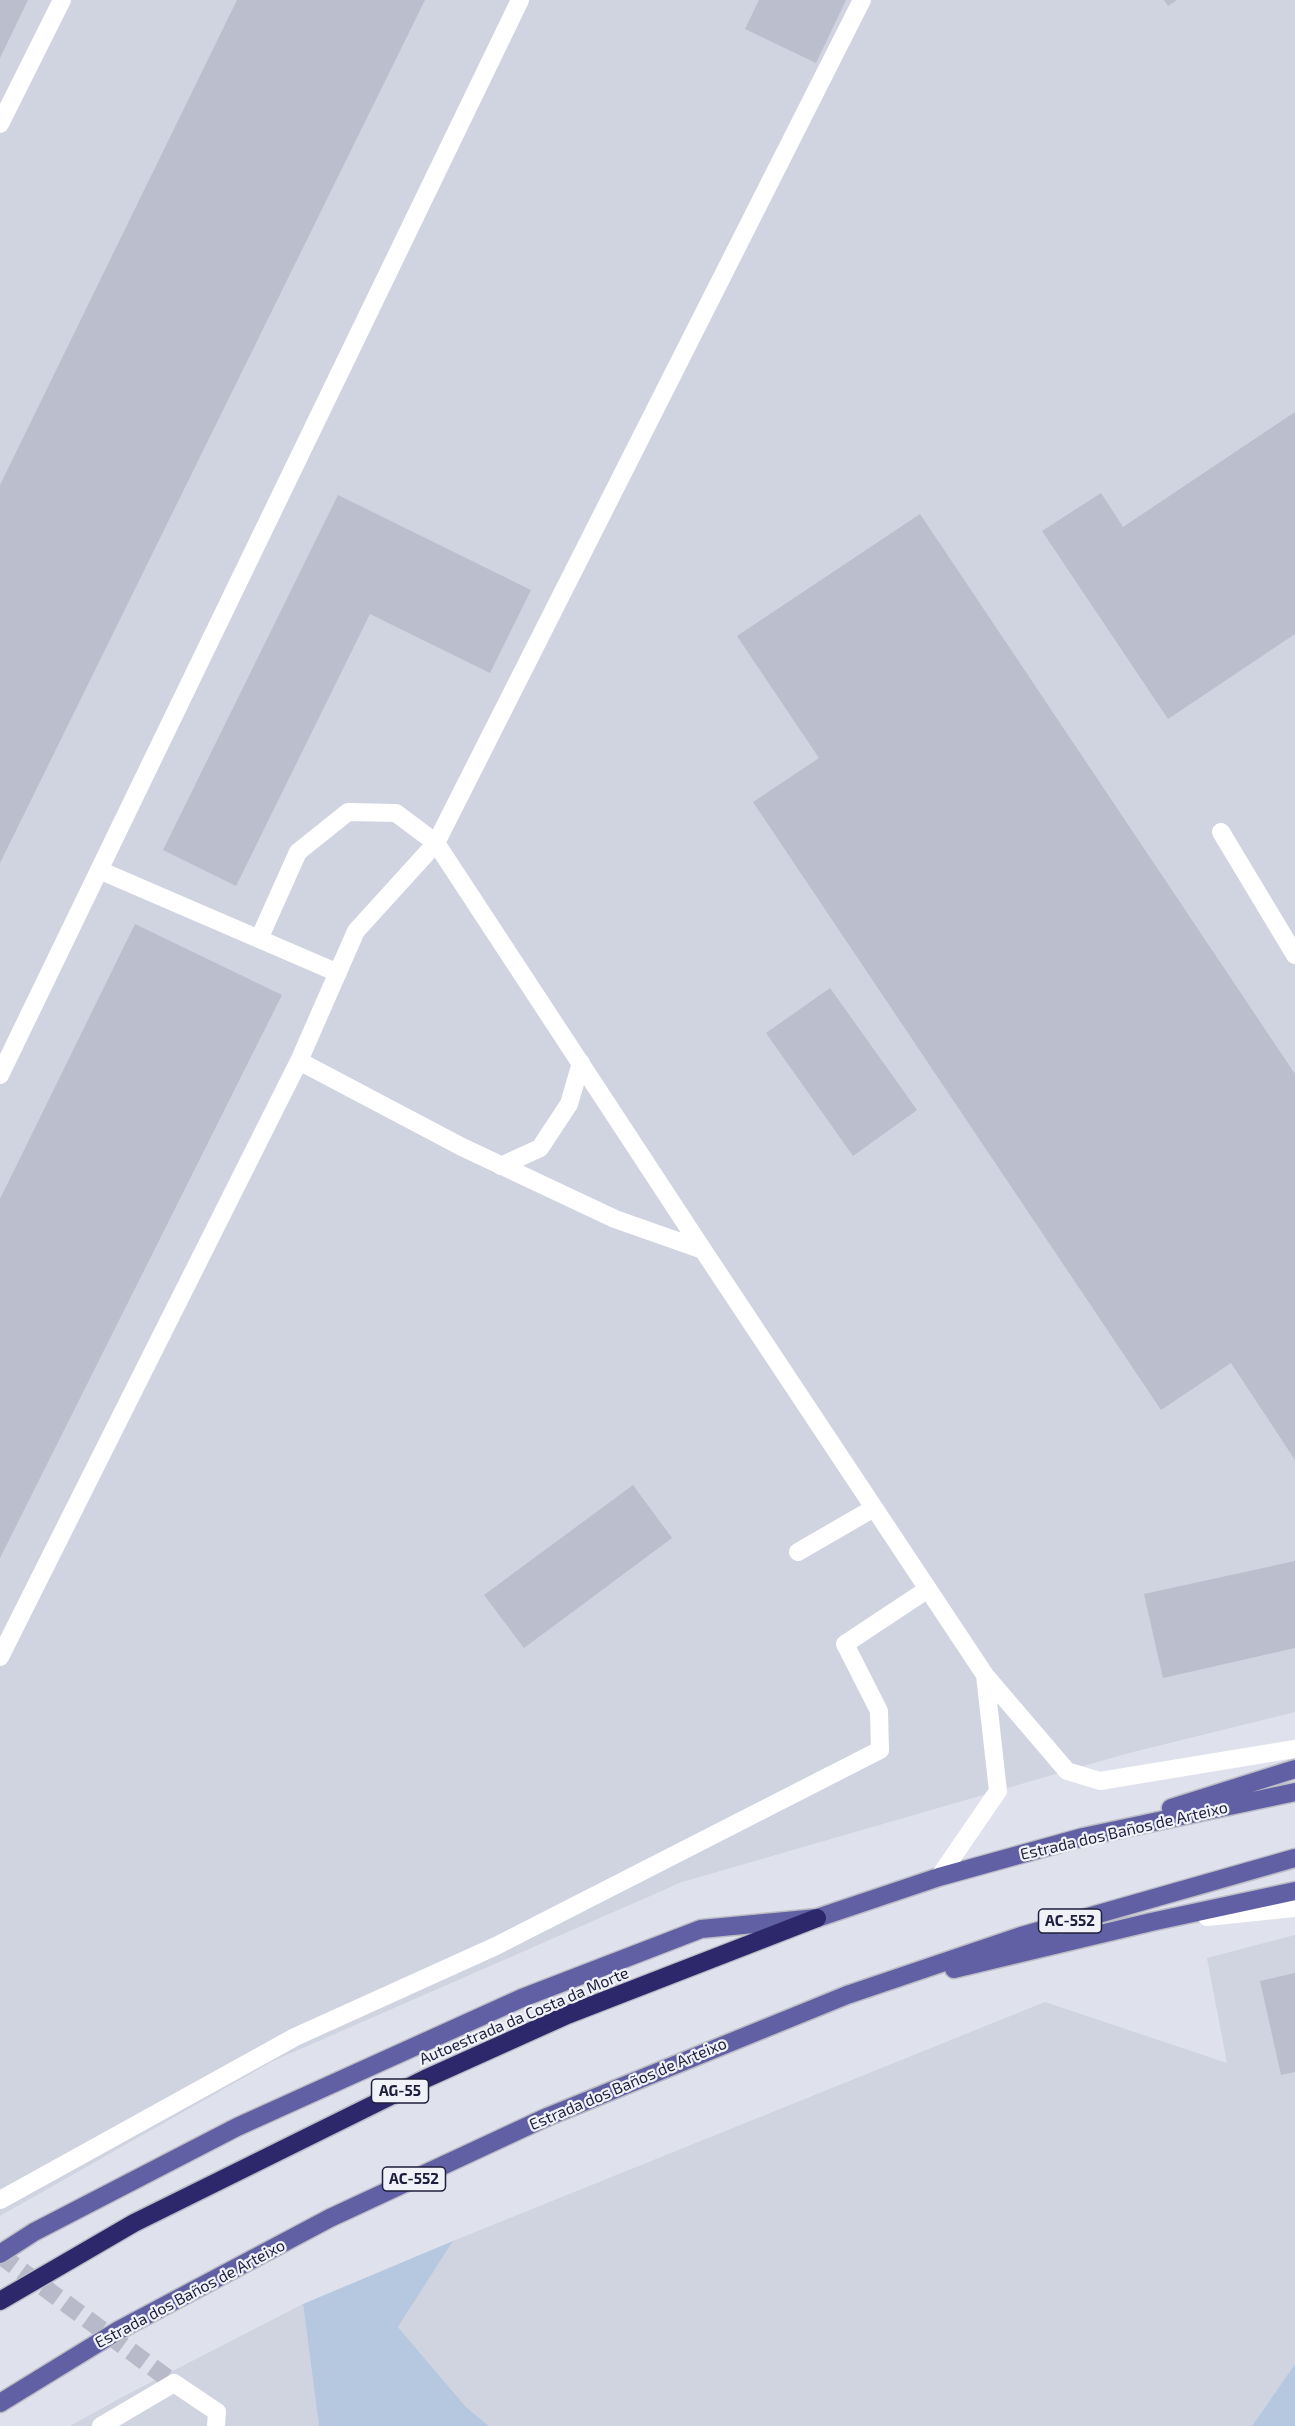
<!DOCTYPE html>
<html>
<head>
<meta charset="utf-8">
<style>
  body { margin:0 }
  canvas { display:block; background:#dfe1ec }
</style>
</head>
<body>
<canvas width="1295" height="2426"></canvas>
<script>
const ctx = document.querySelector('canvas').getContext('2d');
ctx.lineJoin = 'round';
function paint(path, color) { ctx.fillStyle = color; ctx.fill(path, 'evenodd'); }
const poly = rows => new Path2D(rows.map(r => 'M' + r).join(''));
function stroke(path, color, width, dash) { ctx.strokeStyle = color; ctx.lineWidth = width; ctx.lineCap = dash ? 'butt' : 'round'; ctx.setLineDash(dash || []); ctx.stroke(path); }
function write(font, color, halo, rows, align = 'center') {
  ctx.font = font + ' "Exo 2",sans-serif'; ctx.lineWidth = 4.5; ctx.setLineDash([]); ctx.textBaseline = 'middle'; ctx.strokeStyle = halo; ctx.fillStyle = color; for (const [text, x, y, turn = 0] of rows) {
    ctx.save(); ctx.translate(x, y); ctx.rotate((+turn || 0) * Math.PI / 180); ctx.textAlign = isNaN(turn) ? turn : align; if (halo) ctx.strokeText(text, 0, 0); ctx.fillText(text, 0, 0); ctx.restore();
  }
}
paint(poly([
  [0,0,1295,0,1295,1712,1125,1754,682,1882,273,2061,0,2216],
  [1295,1935,1295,2364,1252,2426,489,2426,466,2407,398,2327,453,2241,1045,2002,1227,2063,1207,1958],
  [303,2304,319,2426,70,2426,126,2395]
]), '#d0d3e0');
paint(poly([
  [453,2241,398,2327,466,2407,489,2426,319,2426,303,2304],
  [1295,2364,1295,2426,1252,2426]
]), '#b6c8df');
paint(poly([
  [0,0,28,0,0,58],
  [237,0,425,0,0,863,0,485],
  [759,0,846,0,816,63,745,29],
  [1164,0,1177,0,1168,6],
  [1295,412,1295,634,1168,719,1042,531,1101,493,1123,527],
  [338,495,531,590,490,673,370,614,236,886,163,850],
  [920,514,1295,1074,1295,1460,1231,1363,1161,1410,753,802,819,758,737,636],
  [135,924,282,995,0,1558,0,1199],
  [830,988,917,1110,853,1156,766,1033],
  [633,1485,672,1538,524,1648,484,1595],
  [1295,1561,1295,1648,1163,1678,1144,1594],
  [1295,1973,1295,2072,1281,2075,1260,1981]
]), '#bbbecd');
stroke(poly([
  [0,2255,174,2383]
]), '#b9bac9', 18, [18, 9]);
const major = poly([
  [1171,1808,1295,1769],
  [954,1969,1151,1922,1295,1891],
  [0,2254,34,2232,237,2127,522,1998,701,1929,817,1918,939,1877,1083,1837,1295,1792],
  [0,2403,119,2330,330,2218,547,2117,847,1995,1021,1936,1295,1858]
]);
const highway = poly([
  [0,2301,134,2223,425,2079,567,2015,817,1918]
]);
stroke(major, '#bcbcc5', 21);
stroke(highway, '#bcbcc5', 21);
stroke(poly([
  [0,124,62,0],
  [1221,832,1295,955],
  [99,870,338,973],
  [259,939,298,852,348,812,396,813,436,843,703,1250,615,1219,462,1147,299,1061],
  [0,1075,520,0],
  [501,1166,540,1148,569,1104,581,1063],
  [703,1250,985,1675,1067,1771,1100,1781,1295,1749],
  [798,1552,874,1508],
  [0,1657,299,1061,356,931,436,843,862,0],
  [939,1877,998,1791,985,1675],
  [1207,1917,1295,1908],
  [0,2200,295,2037,496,1946,880,1750,879,1711,845,1644,928,1589],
  [101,2426,174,2383,217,2412,216,2426]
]), '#fff', 18);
stroke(major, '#6160a5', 18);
stroke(highway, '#2d286c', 18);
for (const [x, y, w] of [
  [1070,1921,63],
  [400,2091,57],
  [414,2179,63]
]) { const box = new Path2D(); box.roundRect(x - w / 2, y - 12, w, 24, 4.5); ctx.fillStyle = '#f0f2f8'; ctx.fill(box); stroke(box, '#1f1f3d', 1.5); }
write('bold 15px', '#1f1f3d', null, [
  ["AC-552",1070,1921],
  ["AG-55",400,2091],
  ["AC-552",414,2179]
]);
write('16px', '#1f1f3d', '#f0f2f8', [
  ["Estrada dos Baños de Arteixo",1124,1831,-13],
  ["Autoestrada da Costa da Morte",524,2016,-23],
  ["Estrada dos Baños de Arteixo",628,2084,-23],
  ["Estrada dos Baños de Arteixo",190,2294,-28]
]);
</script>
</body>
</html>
